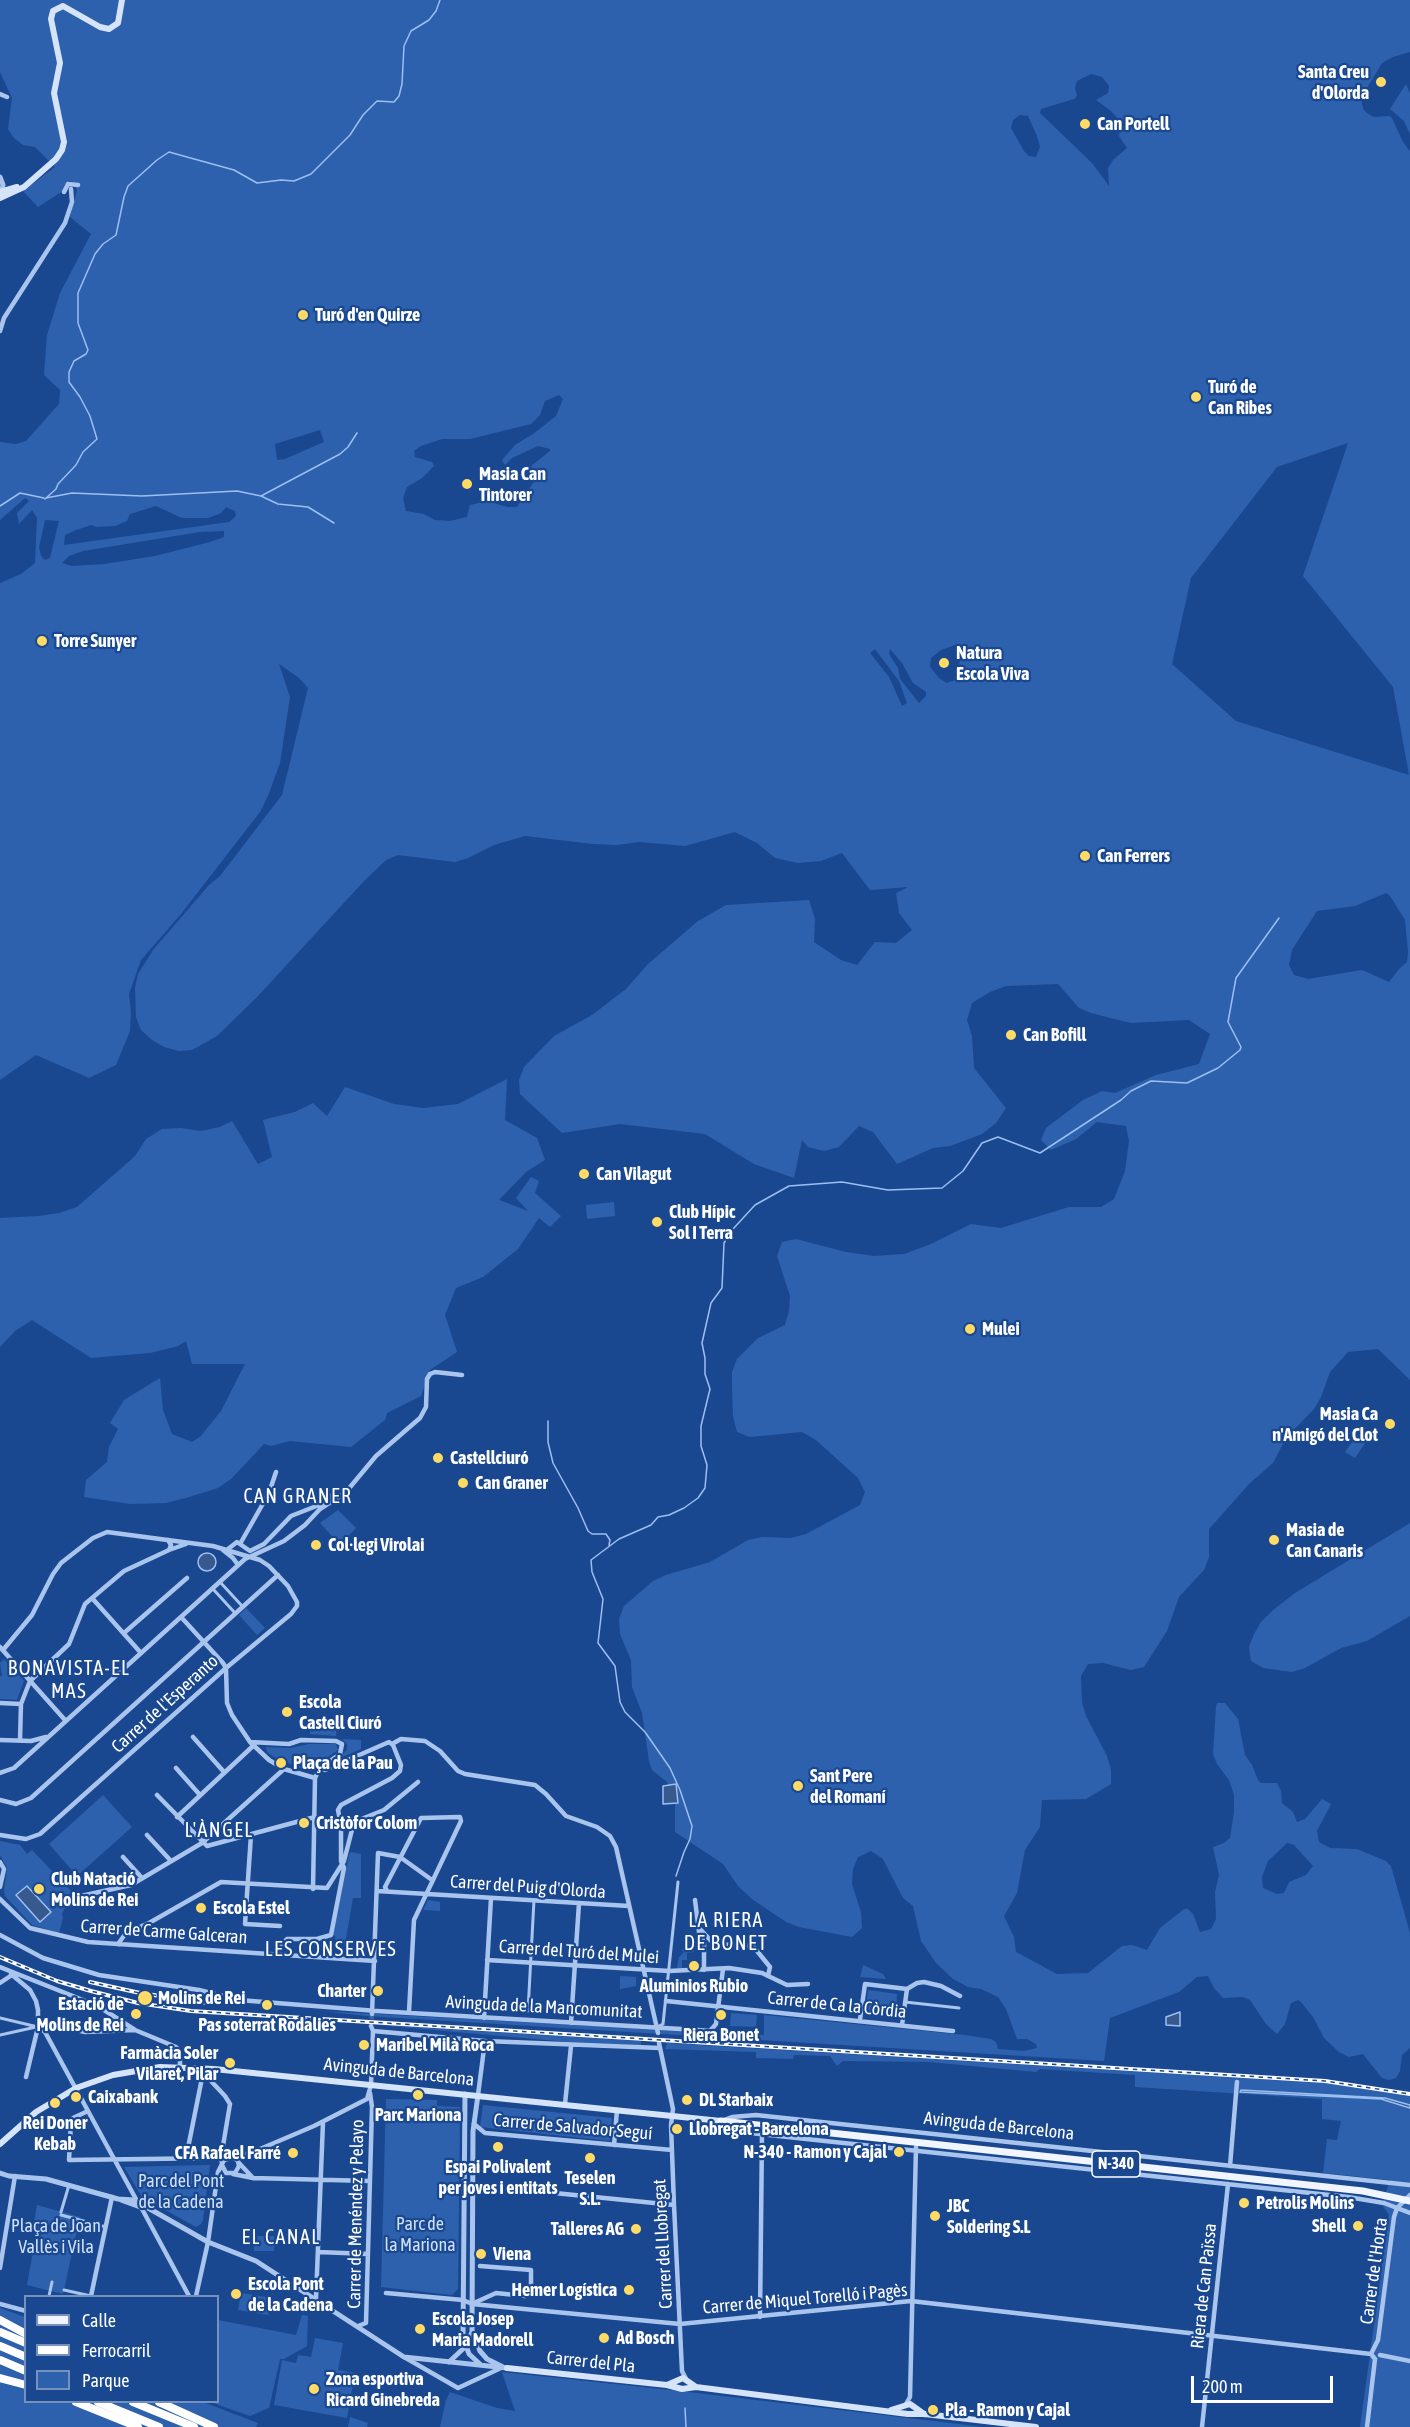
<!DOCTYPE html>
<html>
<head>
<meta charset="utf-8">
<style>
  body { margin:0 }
  #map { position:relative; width:1410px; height:2427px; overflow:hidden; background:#1a4890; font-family:"Asap Condensed",sans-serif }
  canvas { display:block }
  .legend { position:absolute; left:24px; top:2295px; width:195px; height:108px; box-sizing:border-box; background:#1a4890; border:2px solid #7691bc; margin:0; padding:8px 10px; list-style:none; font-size:18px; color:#fff }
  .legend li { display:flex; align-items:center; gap:12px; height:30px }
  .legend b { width:30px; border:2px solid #7691bc }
  .scale { position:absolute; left:1191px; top:2376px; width:142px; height:27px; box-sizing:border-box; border:3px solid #fff; border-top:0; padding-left:8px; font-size:18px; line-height:21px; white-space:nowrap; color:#fff; -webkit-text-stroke:4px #1a4890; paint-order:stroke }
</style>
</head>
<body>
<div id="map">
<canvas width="1410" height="2427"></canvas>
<ul class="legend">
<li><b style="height:8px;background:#f0f5ff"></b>Calle</li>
<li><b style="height:8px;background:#fff"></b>Ferrocarril</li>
<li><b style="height:16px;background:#2d61ae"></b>Parque</li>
</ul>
<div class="scale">200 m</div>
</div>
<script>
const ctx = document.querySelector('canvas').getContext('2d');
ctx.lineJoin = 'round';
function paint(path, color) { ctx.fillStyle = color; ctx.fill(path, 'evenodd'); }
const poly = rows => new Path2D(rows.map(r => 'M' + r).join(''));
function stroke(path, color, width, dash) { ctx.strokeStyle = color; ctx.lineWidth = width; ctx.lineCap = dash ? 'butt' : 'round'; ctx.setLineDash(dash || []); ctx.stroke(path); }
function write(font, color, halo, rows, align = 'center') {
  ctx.font = font + ' "Asap Condensed",sans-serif'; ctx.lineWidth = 4.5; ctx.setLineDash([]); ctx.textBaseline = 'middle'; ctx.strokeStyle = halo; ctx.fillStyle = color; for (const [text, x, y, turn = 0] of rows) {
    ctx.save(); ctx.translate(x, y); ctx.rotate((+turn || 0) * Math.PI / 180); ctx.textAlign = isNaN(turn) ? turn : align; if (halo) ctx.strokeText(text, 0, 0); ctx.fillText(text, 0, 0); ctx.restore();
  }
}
paint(poly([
  [0,0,1410,0,1410,52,1393,57,1382,63,1361,98,1363,109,1368,114,1374,117,1389,116,1392,118,1403,142,1410,151,1410,1380,1378,1349,1348,1352,1330,1372,1321,1397,1314,1409,1286,1438,1273,1463,1249,1484,1209,1529,1209,1557,1204,1570,1179,1597,1167,1631,1144,1667,1131,1670,1103,1663,1088,1664,1081,1676,1082,1703,1086,1716,1107,1756,1111,1770,1111,1784,1086,1799,1042,1800,1040,1827,1025,1850,1017,1893,1004,1916,1014,1937,1016,1952,1057,1974,1088,1973,1122,1946,1132,1945,1147,1950,1160,1928,1184,1909,1188,1909,1193,1914,1200,1932,1211,1929,1216,1919,1215,1892,1219,1875,1213,1847,1224,1843,1230,1838,1234,1812,1234,1795,1229,1780,1217,1764,1213,1754,1216,1707,1217,1703,1225,1703,1238,1719,1245,1755,1252,1765,1258,1780,1261,1783,1277,1783,1281,1791,1282,1803,1293,1812,1297,1822,1305,1819,1322,1799,1331,1804,1317,1831,1319,1842,1330,1848,1357,1849,1386,1861,1391,1866,1410,1933,1410,2048,1402,2055,1400,2071,1396,2078,1389,2080,1382,2078,1363,2054,1349,2057,1339,2052,1324,2038,1313,2017,1301,2002,1298,2000,1291,2003,1285,2024,1277,2034,1266,2024,1250,2000,1243,1997,1223,1998,1214,1988,1208,1976,1197,1977,1179,1992,1110,2018,1104,2061,367,2016,321,2011,764,2035,764,2015,965,2035,991,2039,996,2042,998,2049,1024,2051,1037,2048,1036,2044,1027,2039,1017,2039,1006,2009,998,1997,981,1989,968,1987,953,1979,936,1963,921,1941,913,1906,903,1898,883,1859,871,1851,858,1857,853,1869,852,1884,861,1912,862,1928,852,1937,799,1927,786,1922,752,1899,738,1886,723,1864,675,1832,675,1801,667,1782,652,1770,649,1761,642,1713,632,1687,631,1660,620,1634,619,1619,624,1606,653,1581,666,1575,710,1562,748,1540,762,1537,791,1538,806,1534,860,1505,865,1492,858,1478,816,1440,802,1432,750,1437,737,1432,733,1416,732,1386,732,1372,737,1359,758,1338,785,1325,789,1311,790,1296,777,1256,782,1242,796,1239,846,1252,874,1256,904,1254,931,1244,971,1224,1001,1228,1069,1207,1101,1207,1114,1199,1125,1171,1129,1141,1126,1126,1097,1122,1076,1139,1051,1150,1041,1140,1046,1128,1083,1100,1102,1091,1115,1093,1156,1075,1199,1064,1210,1034,1189,1020,1131,1023,1091,1013,1079,1008,1058,984,1006,986,990,992,972,1003,967,1020,972,1036,974,1068,1006,1108,996,1123,982,1134,950,1146,933,1148,897,1164,873,1132,859,1126,839,1147,824,1151,808,1147,802,1140,794,1178,754,1164,705,1134,620,1124,562,1133,520,1094,519,1080,524,1067,554,1036,592,1015,626,989,648,964,698,921,726,905,809,900,815,919,814,942,841,960,857,965,875,942,896,943,912,930,899,913,896,893,908,887,870,890,842,853,821,861,798,863,775,858,757,843,735,832,685,846,639,842,617,845,593,844,525,836,494,845,468,858,455,862,398,855,386,860,365,880,258,996,217,1036,192,1050,179,1051,164,1047,152,1040,141,1030,136,1017,135,988,138,974,153,950,209,885,220,876,282,795,308,688,299,678,279,664,290,697,280,763,268,796,260,812,181,914,141,960,129,994,131,1012,130,1031,116,1065,89,1078,36,1055,0,1080,0,583,21,574,35,563,37,518,32,510,19,524,17,513,29,501,25,498,0,520,0,442,16,444,26,441,59,404,60,390,44,375,47,335,60,293,91,234,70,217,77,190,74,182,69,181,64,185,63,191,38,207,23,191,55,167,35,147,23,145,14,138,8,129,12,98,0,72],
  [1091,74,1102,77,1109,86,1108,93,1096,100,1111,111,1121,122,1119,136,1127,148,1113,160,1108,168,1109,186,1092,163,1040,113,1041,109,1074,99,1077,96,1075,88,1077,81],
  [1020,115,1028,116,1037,136,1040,147,1036,157,1029,156,1024,151,1011,128,1013,120],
  [559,395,563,399,556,416,533,434,515,445,502,460,505,465,512,458,538,446,550,449,550,451,531,466,534,474,533,483,517,507,507,507,487,501,470,505,467,517,450,521,435,520,424,514,406,511,403,498,407,487,422,478,434,466,432,462,415,457,414,451,421,446,442,439,470,439,531,424,540,415,545,401],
  [320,430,324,442,285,459,277,460,275,444],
  [1348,443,1303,576,1393,687,1409,775,1236,721,1172,664,1191,578,1277,467],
  [156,506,182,518,208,518,221,513,226,507,235,511,236,516,229,522,64,545,65,535,76,530,91,525,97,527,115,526,127,521,130,514],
  [45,520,59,521,50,558,45,560,41,556,39,547],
  [224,531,224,537,210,542,155,556,104,564,72,566,62,563,69,556,83,551,200,532],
  [958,644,963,648,955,680,947,683,939,678,930,667,931,658,941,650],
  [875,649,899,681,907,703,902,706,889,677,870,653],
  [890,649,902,663,913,683,926,692,926,696,919,703,900,679,898,668,889,654],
  [1386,893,1390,896,1405,920,1408,952,1407,962,1400,968,1389,982,1362,970,1308,979,1294,975,1289,965,1292,950,1317,911,1355,906],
  [1287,1843,1294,1845,1313,1866,1306,1875,1289,1882,1284,1893,1277,1894,1263,1888,1262,1877,1268,1861],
  [1406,84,1410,93,1410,134,1404,121,1390,109],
  [507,1079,505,1120,537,1138,545,1160,526,1172,499,1200,528,1211,516,1198,531,1177,539,1181,535,1193,561,1216,550,1227,539,1218,518,1249,483,1277,456,1288,445,1315,457,1352,430,1370,421,1396,387,1413,385,1420,351,1447,290,1441,271,1446,264,1444,231,1479,218,1488,189,1497,166,1503,130,1504,84,1497,86,1480,107,1462,109,1447,118,1429,110,1423,124,1400,160,1378,163,1410,172,1434,192,1442,200,1437,221,1411,245,1364,192,1364,186,1341,178,1346,150,1353,91,1358,32,1320,15,1331,0,1347,0,1218,39,1216,59,1213,77,1207,135,1156,146,1139,162,1129,181,1128,201,1131,220,1127,232,1121,258,1164,272,1157,263,1120,295,1112,313,1103,327,1116,345,1087,394,1104,423,1108,458,1104],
  [614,1202,615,1216,587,1219,586,1205],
  [1360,1431,1369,1437,1355,1458,1345,1452],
  [338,1510,356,1528,340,1545,320,1523],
  [1410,1523,1410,1616,1367,1641,1341,1648,1305,1668,1292,1672,1263,1668,1251,1661,1249,1647,1254,1634,1261,1622,1272,1611,1295,1593],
  [246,1608,265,1628,257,1635,239,1615],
  [4,1659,24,1681,17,1700,0,1699,0,1677,2,1675,0,1663],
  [311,1721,337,1722,336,1736,310,1734],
  [342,1739,361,1740,361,1749,340,1758,347,1749,347,1744],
  [309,1744,336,1744,338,1750,323,1760,314,1757,307,1771,274,1757,267,1752,266,1747,290,1748],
  [103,1795,132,1827,77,1876,49,1844],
  [0,1841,20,1845,27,1854,32,1850,72,1892,62,1914,63,1917,59,1933,32,1925,5,1896,4,1890,7,1868,0,1855],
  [351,1852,361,1854,361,1898,353,1898,345,1944,336,1943,335,1936,333,1935,349,1855],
  [428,1900,440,1902,440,1911,423,1910],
  [685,1942,693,1942,694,1952,687,1953,687,1960,682,1960,682,1968,677,1968,679,1957,684,1952,682,1951],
  [863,1965,883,1974,886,1979,860,1977],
  [620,1976,636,1977,636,1986,620,1989],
  [868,1990,897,1994,896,2018,865,2014],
  [731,2013,757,2015,756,2027,730,2026],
  [377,2025,641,2041,641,2045,569,2042],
  [667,2043,1325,2083,1410,2096,1410,2105,1379,2097,1241,2090,1240,2092,1381,2099,1410,2108,1410,2427,1360,2427,1389,2215,1382,2205,1390,2180,1323,2173,1327,2139,1337,2140,1341,2121,1322,2119,1322,2099,1135,2087,1135,2075,1040,2069,1036,2072,929,2062,843,2061,837,2066,830,2056,794,2055,793,2059,756,2058,756,2052,665,2049],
  [386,2099,437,2100,437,2106,460,2107,458,2289,452,2295,381,2287],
  [483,2105,612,2118,610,2141,480,2127],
  [210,2165,203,2220,201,2224,196,2227,142,2197,124,2167],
  [37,2205,80,2217,63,2294,27,2285,37,2229,33,2228],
  [254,2236,274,2236,274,2251,254,2251],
  [241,2293,272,2298,268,2315,238,2310],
  [0,2308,25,2317,26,2402,203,2402,258,2423,256,2427,0,2427],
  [302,2315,308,2316,307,2346,284,2359,280,2359,269,2408,250,2416,210,2402,218,2402,218,2320,296,2335],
  [315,2338,343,2343,338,2370,355,2373,347,2418,274,2405,282,2360,296,2363,298,2355,311,2357],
  [502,2372,680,2391,984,2427,440,2427,446,2400,450,2392,497,2408,515,2411],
  [350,2417,368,2423,367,2427,348,2427]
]), '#2d61ae');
const water = poly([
  '198 1562a9 9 0 1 1 18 0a9 9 0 1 1-18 0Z',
  [676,1784,678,1803,663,1804,663,1786,676,1784],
  [27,1886,51,1912,40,1922,16,1895,27,1886],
  [1180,2012,1180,2026,1166,2025,1166,2017,1180,2012],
  [1241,2090,1385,2098,1410,2105,1410,2108,1381,2099,1240,2092,1241,2090]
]);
paint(water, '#38598e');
stroke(water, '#9cbff1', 1.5);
stroke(poly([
  [261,496,340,454,348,447,357,433],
  [46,498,72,493,142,496,237,491,261,496,278,504,308,507,334,523],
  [45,499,56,489,58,484,76,465,83,452,97,439,90,416,80,397,69,382,69,372,74,361,86,354,88,350,78,323,78,293,95,254,103,244,116,235,124,197,128,186,157,160,169,152,234,170,257,183,281,180,294,181,311,174,350,135,363,115,377,101,394,102,399,96,402,84,404,46,411,31,429,20,436,11,440,0],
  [0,506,20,493,44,498],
  [548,1421,548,1442,553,1463,578,1508,588,1531,592,1534,606,1534,610,1540,609,1545],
  [676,1876,684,1852,690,1839,692,1826,680,1790,670,1768,645,1732,625,1712,620,1702,615,1666,598,1643,603,1599,592,1572,591,1560,619,1539,651,1525,658,1517,669,1515,684,1508,698,1498,705,1488,707,1465,701,1446,701,1426,710,1389,705,1374,705,1358,702,1343,711,1303,722,1288,724,1243,733,1229,755,1205,789,1186,842,1182,888,1190,942,1188,963,1171,982,1143,998,1137,1040,1153,1121,1100,1131,1091,1151,1081,1187,1083,1218,1068,1240,1050,1241,1047,1228,1022,1236,978,1279,918],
  [685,2408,686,2427]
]), '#9cbff1', 1.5);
stroke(poly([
  [371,2026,372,2014]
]), '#3c63a1', 4.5, [4.5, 2]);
stroke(poly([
  [220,1582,243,1607],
  [213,1589,235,1613],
  [905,2002,959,2008],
  [528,2011,534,1900],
  [0,2018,38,2027],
  [657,2027,663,2024,678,1882],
  [0,2035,36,2027],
  [61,2212,69,2185],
  [61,2215,106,2227],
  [64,2290,91,2296],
  [49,2296,52,2282]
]), '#a9c5ee', 3);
stroke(poly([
  [0,94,7,97],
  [64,192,68,184,78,185],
  [0,331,4,318,65,223,72,202,71,189],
  [240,1544,269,1493,276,1472],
  [228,1549,237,1542,250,1551,264,1544,291,1516,319,1505,332,1495,338,1498],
  [169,1550,186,1544],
  [223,1550,233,1558,238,1565],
  [92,1598,141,1653],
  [181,1617,223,1663,226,1668,227,1703,232,1715,250,1742,269,1760,284,1769,315,1778],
  [124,1633,187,1578],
  [0,1647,65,1720],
  [0,1703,21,1704],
  [193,1737,224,1772],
  [0,1740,31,1741,46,1737],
  [20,1740,21,1704,30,1681,69,1644,85,1604,124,1571,169,1550,171,1545,168,1540],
  [250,1742,289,1744,301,1740,336,1741,342,1744,340,1754,320,1768,315,1778,313,1889],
  [392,1744,401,1739,425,1741,440,1751,458,1771,465,1774,535,1785,546,1794,566,1816,597,1827,610,1836,616,1847,658,2033],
  [176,1768,200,1795],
  [0,1773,14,1768,245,1559,284,1541,305,1525,320,1509,346,1492,376,1456,420,1418,426,1407,427,1379,430,1374,435,1372,462,1375],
  [157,1795,207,1846,315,1817],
  [0,1800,16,1804,31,1798,278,1575],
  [177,1817,253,1746],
  [0,1835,26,1839,40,1834,226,1668,291,1614,297,1606,297,1602,288,1586,269,1566,260,1560,213,1546,107,1532,93,1538,61,1563,53,1574,32,1615,3,1650],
  [147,1835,171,1861],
  [251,1835,245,1924,280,1926],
  [123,1857,142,1878],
  [0,1862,4,1869,0,1887],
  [377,1891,629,1906],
  [387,1891,385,1887,421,1818,460,1817,461,1821,414,1920,409,2012],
  [72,1898,131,1885,202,1843,284,1769],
  [0,1899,30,1928,88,1942,375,1961],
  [695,1900,699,1932,704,1943,704,1970],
  [699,1928,714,1944,753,1946,770,1967,768,1976],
  [0,1935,43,1958,99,1975,199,1990,239,2000,377,2011,698,2030,710,2031,716,2024,723,1969],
  [118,1944,126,1933,149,1923,221,1882,327,1888,344,1861,354,1822,384,1810,418,1782],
  [278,1954,278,1948,287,1939,317,1939,331,1935,344,1868,341,1861,341,1825,338,1810,341,1805,392,1778,400,1771,401,1765,393,1745,389,1742,325,1770,320,1768],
  [487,1960,669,1971,729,1968,762,1973,787,1985,808,1984],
  [0,1967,98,2006,135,2030,176,2047,180,2051,180,2067],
  [11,1974,30,1990,36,2001,38,2010,38,2027,26,2077],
  [0,1983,12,1975],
  [907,1989,917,1983,924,1982,941,1986,960,1996],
  [666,2001,953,2031],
  [372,2014,378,1853,400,1857,432,1880],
  [484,2018,491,1898],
  [860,2020,865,1984,907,1989],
  [571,2023,579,1903],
  [902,2025,907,1989],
  [38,2027,45,2032,137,2201],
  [38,2027,48,2024,85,2032,135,2030],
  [373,2031,485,2041,660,2048],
  [659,2043,673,2109,671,2125,674,2205,682,2371,686,2379],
  [209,2069,211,2081,225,2096,230,2104,221,2158],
  [478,2095,485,2041],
  [565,2104,571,2046],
  [88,2111,73,2118,71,2122,69,2160,221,2158,222,2163],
  [724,2120,732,2117,756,2115,1410,2185],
  [723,2122,741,2132,1348,2197,1384,2203,1410,2213],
  [474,2124,485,2133,672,2150],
  [614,2145,617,2110],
  [186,2158,204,2068],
  [239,2163,253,2178],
  [222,2165,226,2173,235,2173,239,2166,238,2161,234,2158],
  [1230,2166,1237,2082],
  [233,2174,253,2178,370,2181],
  [465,2184,674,2205],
  [141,2207,189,2296],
  [318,2252,368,2254],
  [0,2268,15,2176],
  [386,2293,463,2300,472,2304,680,2324,911,2301,1371,2354],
  [91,2296,112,2197],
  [196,2296,208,2242,218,2172,224,2160,253,2152,314,2126,367,2099,371,2085,373,2031,371,2026],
  [316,2298,323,2122],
  [474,2303,496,2293,525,2296,531,2294,531,2270,480,2266],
  [0,2304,26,2311],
  [760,2317,762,2134],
  [358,2326,366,2323,372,2107,370,2093],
  [1380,2355,1410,2361],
  [404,2357,458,2388,501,2368],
  [1375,2359,1371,2354,1378,2340,1394,2217,1397,2208,1410,2195],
  [906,2404,910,2397,916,2147],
  [1202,2427,1228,2184],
  [1367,2427,1375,2359]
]), '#a9c5ee', 4.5);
stroke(poly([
  [0,177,3,185,1,194],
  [465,2094,463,2337,469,2354,481,2365],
  [478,2095,473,2131,472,2330,480,2351,487,2359,503,2367],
  [0,2173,9,2176,46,2179,118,2199,143,2208],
  [118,2199,134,2200,208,2242,256,2261,404,2357,507,2368],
  [449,2362,465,2347,472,2332]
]), '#a9c5ee', 5);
stroke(poly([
  [0,192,17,187],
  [0,198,24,187,56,159,62,150,64,142,54,93,60,63,51,19,53,11,63,6,100,27,109,29,118,23,122,0],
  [0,2144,36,2112,76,2088,113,2075,160,2067,214,2069,721,2121],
  [507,2368,667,2385,682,2389,696,2387,908,2414,925,2414,1036,2427],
  [667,2385,683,2378,696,2387],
  [891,2410,910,2404,924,2414]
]), '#d6e4fa', 6);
stroke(poly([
  [721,2121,1363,2191,1410,2201]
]), '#f0f5ff', 7);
stroke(poly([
  [0,2320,26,2334],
  [0,2332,26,2343],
  [0,2346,26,2357],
  [0,2360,26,2371],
  [0,2378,26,2385],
  [76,2402,138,2427],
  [98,2402,159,2427],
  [133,2402,194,2427],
  [159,2402,214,2427]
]), '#fff', 8);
const rail = poly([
  [0,1957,57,1981,91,1991,138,2003,191,2011,1325,2081,1410,2094],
  [90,1982,140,1993,208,2003]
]);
stroke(rail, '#fff', 4);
stroke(rail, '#1a4890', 1.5, [4.5]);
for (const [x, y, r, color] of [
  [1381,82,6,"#ffdb66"],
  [1085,124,6,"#ffdb66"],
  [303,315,6,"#ffdb66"],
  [1196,397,6,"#ffdb66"],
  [467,484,6,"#ffdb66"],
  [42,641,6,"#ffdb66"],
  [944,663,6,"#ffdb66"],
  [1085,856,6,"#ffdb66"],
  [1011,1035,6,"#ffdb66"],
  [584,1174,6,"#ffdb66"],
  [657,1222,6,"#ffdb66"],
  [970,1329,6,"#ffdb66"],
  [1390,1424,6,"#ffdb66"],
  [438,1458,6,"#ffdb66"],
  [463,1483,6,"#ffdb66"],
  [1274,1540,6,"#ffdb66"],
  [316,1545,6,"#ffdb66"],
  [287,1712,6,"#ffdb66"],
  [281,1763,6,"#ffdb66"],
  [798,1786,6,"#ffdb66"],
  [304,1823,6,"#ffdb66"],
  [39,1889,6,"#ffdb66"],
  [201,1908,6,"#ffdb66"],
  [694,1966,6,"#ffdb66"],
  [378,1991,6,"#ffdb66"],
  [145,1998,8,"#ffdb66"],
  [267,2005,6,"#ffdb66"],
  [136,2014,6,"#ffdb66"],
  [721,2015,6,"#ffdb66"],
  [364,2045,6,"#ffdb66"],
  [230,2063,6,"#ffdb66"],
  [418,2095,6,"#ffdb66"],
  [76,2097,6,"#ffdb66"],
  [687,2100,6,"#ffdb66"],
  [55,2103,6,"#ffdb66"],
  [677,2129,6,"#ffdb66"],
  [498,2147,6,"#ffdb66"],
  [899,2152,6,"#ffdb66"],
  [293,2153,6,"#ffdb66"],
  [590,2158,6,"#ffdb66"],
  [1244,2203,6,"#ffdb66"],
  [935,2216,6,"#ffdb66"],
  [1358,2226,6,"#ffdb66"],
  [636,2229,6,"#ffdb66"],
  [481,2254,6,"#ffdb66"],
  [629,2290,6,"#ffdb66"],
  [236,2294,6,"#ffdb66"],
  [420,2329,6,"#ffdb66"],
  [604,2338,6,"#ffdb66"],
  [314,2389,6,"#ffdb66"],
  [933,2410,6,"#ffdb66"]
]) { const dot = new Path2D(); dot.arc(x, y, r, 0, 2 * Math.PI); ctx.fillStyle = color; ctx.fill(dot); stroke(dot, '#1a4890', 2); }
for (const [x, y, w] of [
  [1116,2164,48]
]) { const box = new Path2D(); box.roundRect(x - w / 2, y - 13, w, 26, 4.5); ctx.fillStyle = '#1a4890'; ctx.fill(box); stroke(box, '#fff', 1.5); }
write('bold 16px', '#fff', null, [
  ["N-340",1116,2164]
]);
write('bold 18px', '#fff', '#1a4890', [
  ["Santa Creu",1369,72,"right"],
  ["d'Olorda",1369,93,"right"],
  ["Can Portell",1097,124],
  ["Turó d'en Quirze",315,315],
  ["Turó de",1208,387],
  ["Can Ribes",1208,408],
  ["Masia Can",479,474],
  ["Tintorer",479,495],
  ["Torre Sunyer",54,641],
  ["Natura",956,653],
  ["Escola Viva",956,674],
  ["Can Ferrers",1097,856],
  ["Can Bofill",1023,1035],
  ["Can Vilagut",596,1174],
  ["Club Hípic",669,1212],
  ["Sol I Terra",669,1233],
  ["Mulei",982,1329],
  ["Masia Ca",1378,1414,"right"],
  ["n'Amigó del Clot",1378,1435,"right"],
  ["Castellciuró",450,1458],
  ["Can Graner",475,1483],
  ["Masia de",1286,1530],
  ["Can Canaris",1286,1551],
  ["Col·legi Virolai",328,1545],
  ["Escola",299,1702],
  ["Castell Ciuró",299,1723],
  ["Plaça de la Pau",293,1763],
  ["Sant Pere",810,1776],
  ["del Romaní",810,1797],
  ["Cristòfor Colom",316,1823],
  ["Club Natació",51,1879],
  ["Molins de Rei",51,1900],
  ["Escola Estel",213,1908],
  ["Aluminios Rubio",694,1986,"center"],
  ["Charter",366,1991,"right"],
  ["Molins de Rei",158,1998],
  ["Estació de",124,2004,"right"],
  ["Molins de Rei",124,2025,"right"],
  ["Pas soterrat Rodalies",267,2025,"center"],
  ["Riera Bonet",721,2035,"center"],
  ["Maribel Milà Roca",376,2045],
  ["Farmàcia Soler",218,2053,"right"],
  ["Vilaret, Pilar",218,2074,"right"],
  ["Caixabank",88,2097],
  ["DL Starbaix",699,2100],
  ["Parc Mariona",418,2115,"center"],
  ["Rei Doner",55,2123,"center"],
  ["Kebab",55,2144,"center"],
  ["Llobregat - Barcelona",689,2129],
  ["N-340 - Ramon y Cajal",887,2152,"right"],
  ["CFA Rafael Farré",281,2153,"right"],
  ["Espai Polivalent",498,2167,"center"],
  ["per joves i entitats",498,2188,"center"],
  ["Teselen",590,2178,"center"],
  ["S.L.",590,2199,"center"],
  ["Petrolis Molins",1256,2203],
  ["JBC",947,2206],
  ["Soldering S.L",947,2227],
  ["Shell",1346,2226,"right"],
  ["Talleres AG",624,2229,"right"],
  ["Viena",493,2254],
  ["Escola Pont",248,2284],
  ["de la Cadena",248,2305],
  ["Hemer Logística",617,2290,"right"],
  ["Escola Josep",432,2319],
  ["Maria Madorell",432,2340],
  ["Ad Bosch",616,2338],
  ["Zona esportiva",326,2379],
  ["Ricard Ginebreda",326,2400],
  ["Pla - Ramon y Cajal",945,2410]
], 'left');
write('18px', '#fff', '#1a4890', [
  ["Carrer de l'Esperanto",165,1704,-42],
  ["Carrer del Puig d'Olorda",528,1887,4],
  ["Carrer de Carme Galceran",164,1932,4],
  ["Carrer del Turó del Mulei",579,1952,4],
  ["Carrer de Ca la Còrdia",837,2005,6],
  ["Avinguda de la Mancomunitat",544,2007,3],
  ["Avinguda de Barcelona",399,2072,6],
  ["Avinguda de Barcelona",999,2126,6],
  ["Carrer de Salvador Seguí",573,2127,5],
  ["Carrer de Menéndez y Pelayo",356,2214,-89],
  ["Carrer del Llobregat",663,2244,-93],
  ["Carrer de l'Horta",1374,2271,-82],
  ["Riera de Can Païssa",1204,2286,-84],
  ["Carrer de Miquel Torelló i Pagès",805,2299,-5],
  ["Carrer del Pla",591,2362,6]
]);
write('18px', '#cfe0fa', '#1a4890', [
  ["Parc del Pont",181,2181],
  ["de la Cadena",181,2202],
  ["Parc de",420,2224],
  ["la Mariona",420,2245],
  ["Plaça de Joan",56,2226],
  ["Vallès i Vila",56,2247]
]);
ctx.letterSpacing = '1.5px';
write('20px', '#fff', '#1a4890', [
  ["CAN GRANER",298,1497],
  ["BONAVISTA-EL",69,1669],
  ["MAS",69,1692],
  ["L'ÀNGEL",219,1831],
  ["LA RIERA",726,1921],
  ["DE BONET",726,1944],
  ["LES CONSERVES",331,1950],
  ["EL CANAL",281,2238]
]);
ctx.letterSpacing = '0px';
</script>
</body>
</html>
